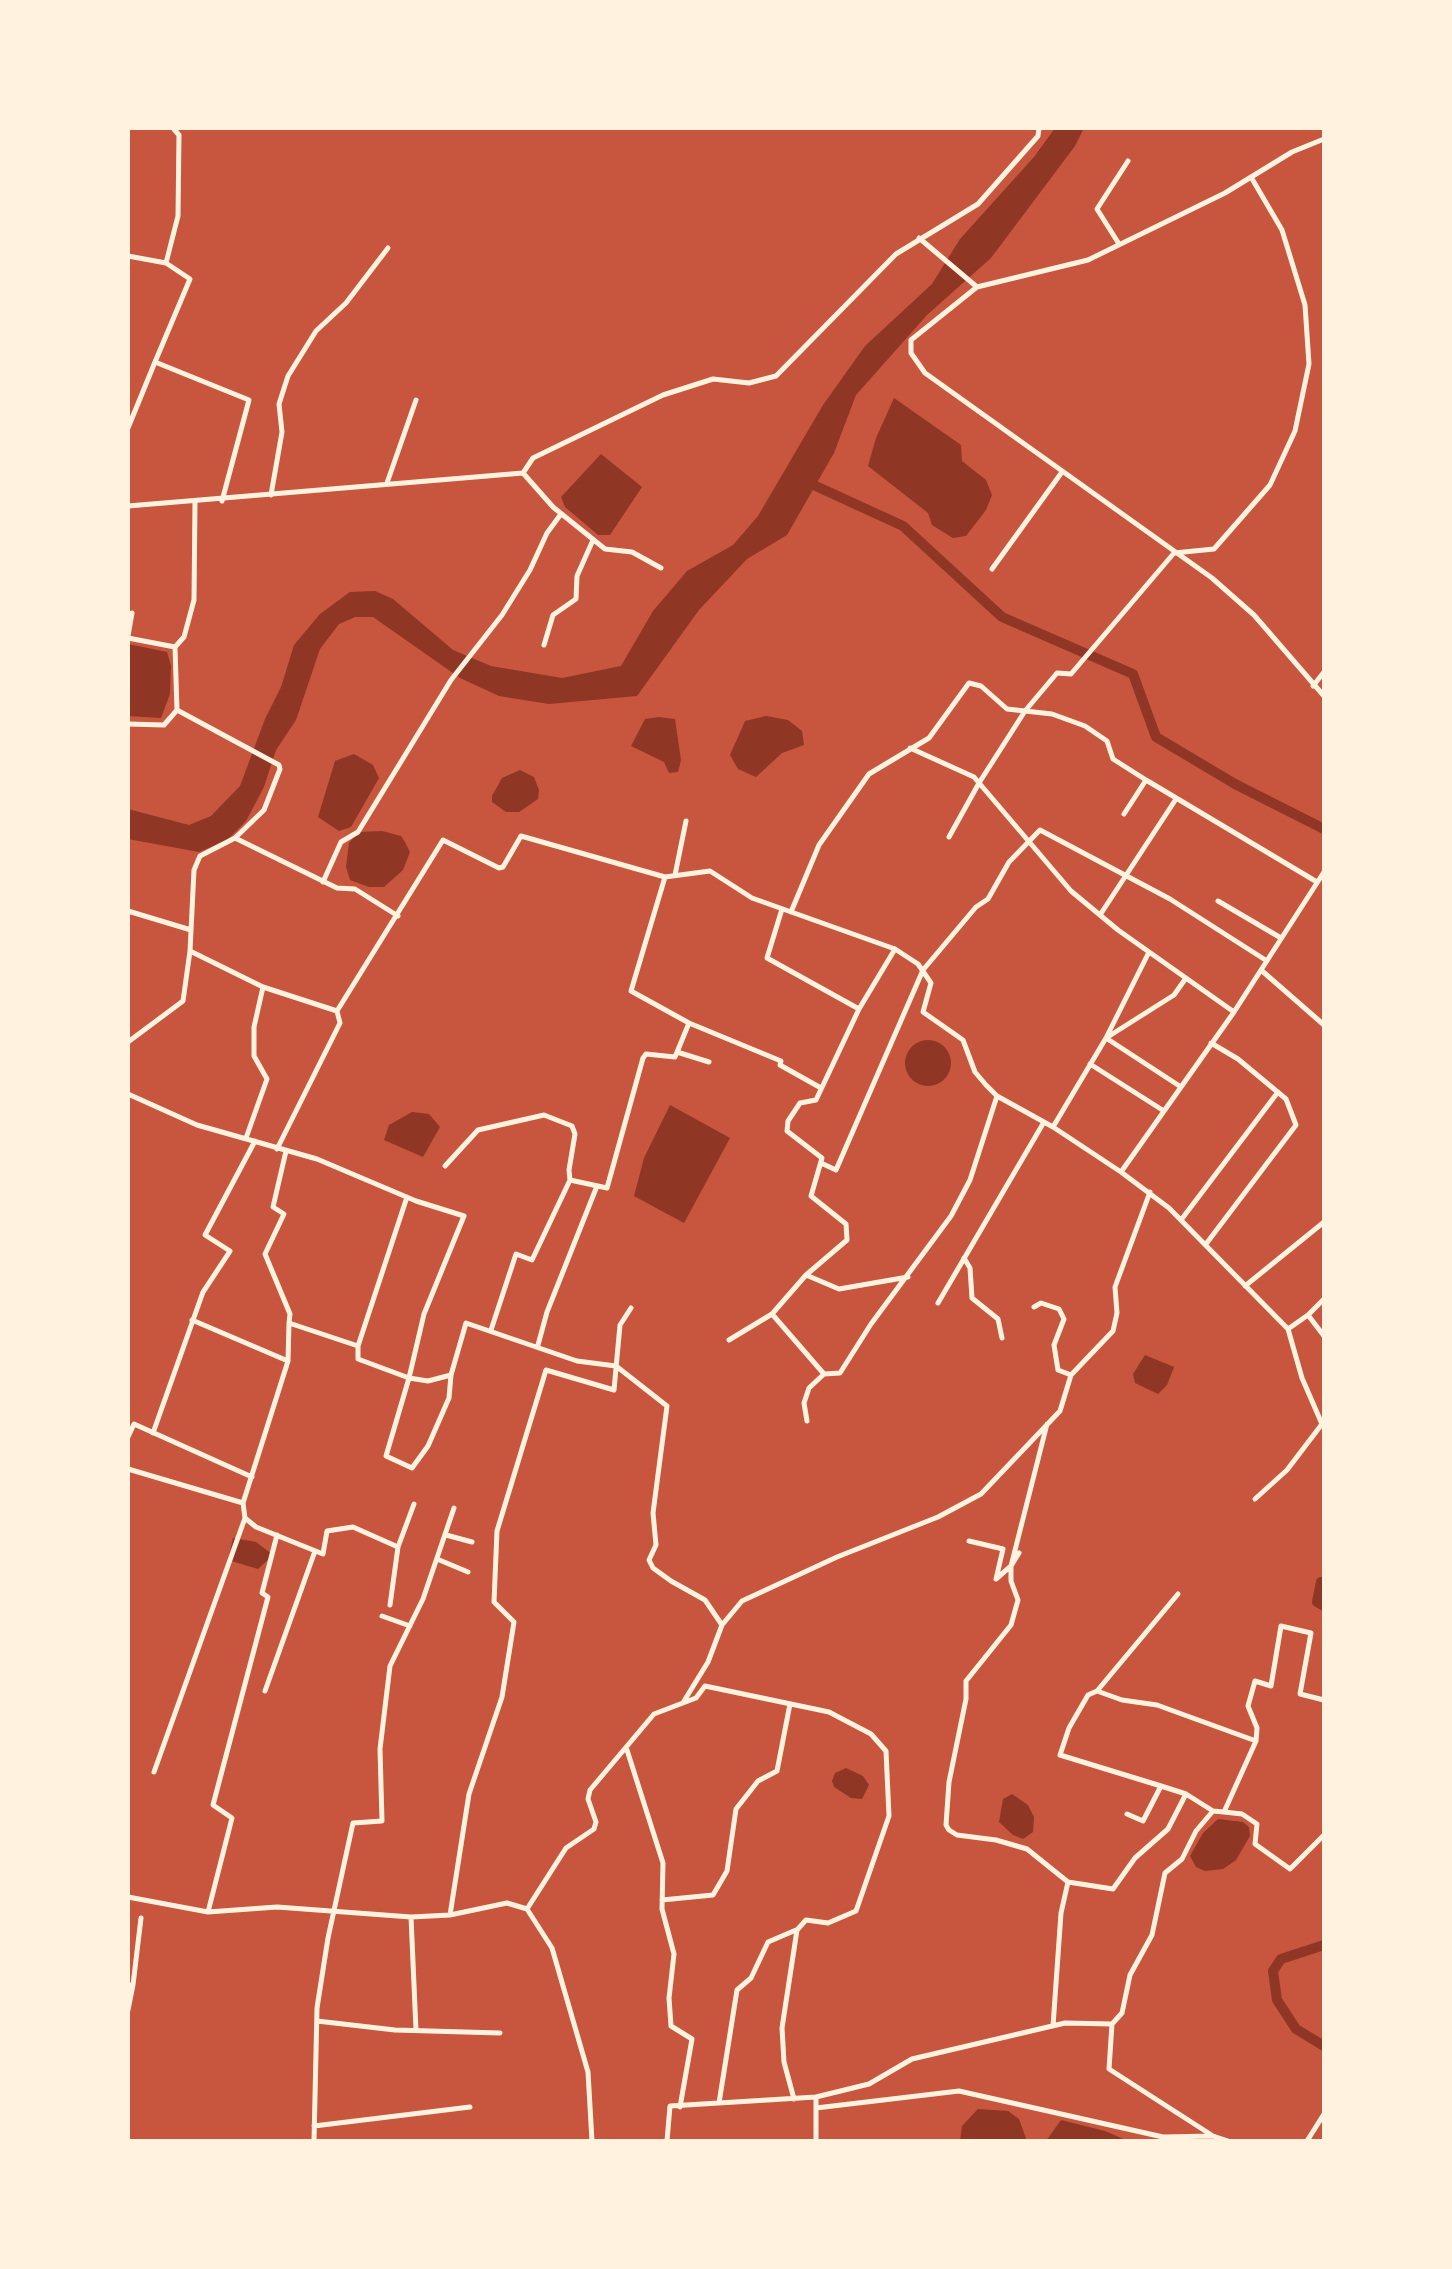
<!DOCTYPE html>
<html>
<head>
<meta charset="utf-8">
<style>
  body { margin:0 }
  #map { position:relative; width:1452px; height:2269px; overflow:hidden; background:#c8553d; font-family:"DM Sans",sans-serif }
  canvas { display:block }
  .frame { position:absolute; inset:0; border:130px solid #fff3e0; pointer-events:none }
</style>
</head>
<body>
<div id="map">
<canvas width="1452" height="2269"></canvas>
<div class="frame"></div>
</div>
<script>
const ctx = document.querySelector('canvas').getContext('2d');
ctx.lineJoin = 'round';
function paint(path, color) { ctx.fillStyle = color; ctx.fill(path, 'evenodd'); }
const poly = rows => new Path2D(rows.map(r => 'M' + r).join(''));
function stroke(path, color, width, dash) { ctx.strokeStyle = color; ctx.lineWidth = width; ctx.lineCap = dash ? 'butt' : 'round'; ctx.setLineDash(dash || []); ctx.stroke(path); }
paint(poly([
  [1055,128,1084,128,1075,146,991,258,927,315,856,395,834,453,787,535,747,559,699,610,637,696,549,704,499,696,460,678,373,617,355,617,339,624,320,649,296,720,276,750,264,787,246,821,227,840,199,852,128,839,128,809,189,825,211,816,240,786,265,719,281,687,294,645,320,614,350,592,375,591,393,599,453,650,491,666,562,678,621,666,653,611,687,571,733,545,758,516,823,405,865,346,932,284,960,239,1034,157],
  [894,398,961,445,962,461,986,480,992,495,986,510,966,536,953,538,932,525,928,513,868,466,876,438],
  [601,454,642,487,610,535,598,535,565,507,561,497],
  [128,644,167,652,171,666,170,694,161,718,128,716],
  [766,716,788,720,802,731,804,745,782,753,756,777,738,769,730,755,745,721],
  [659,717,675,719,681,760,678,772,669,773,664,762,631,746,645,719],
  [354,754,373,765,379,778,351,827,339,831,318,817,335,761],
  [520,770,534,777,539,790,538,799,519,812,506,812,492,802,492,796,502,778],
  [382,831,401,836,405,842,410,852,403,870,384,887,369,887,350,880,346,867,349,843,358,832],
  '905 1063a23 23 0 1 1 46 0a23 23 0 1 1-46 0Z',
  [670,1105,730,1138,684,1223,634,1196,644,1158],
  [412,1112,429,1114,440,1127,423,1157,384,1140,389,1125],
  [1145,1355,1174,1367,1167,1385,1158,1394,1135,1383,1133,1374],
  [233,1538,256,1542,273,1555,258,1569,228,1560],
  [846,1768,863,1776,869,1785,862,1799,851,1798,834,1787,832,1781,835,1773],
  [1012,1794,1028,1805,1034,1817,1033,1832,1023,1839,1013,1835,999,1822,1003,1799],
  [1218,1819,1243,1822,1249,1827,1250,1836,1236,1860,1223,1869,1205,1871,1196,1867,1190,1856,1203,1833],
  [978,2109,1008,2111,1019,2119,1027,2141,960,2141,962,2126],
  [1061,2120,1105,2131,1128,2141,1046,2141]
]), '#8f3625');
stroke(poly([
  [807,482,903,526,1002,617,1133,674,1156,737,1235,784,1324,829],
  [1321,1582,1317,1602,1324,1606],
  [1324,1945,1281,1959,1273,1971,1277,2000,1296,2029,1324,2046]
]), '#8f3625', 10);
stroke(poly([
  [173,128,179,135,178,216,166,263,190,279,155,362,249,400,222,501],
  [1324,139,1292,152,1225,193,1088,260,977,287,911,340,911,353,925,373,1212,578,1254,615,1324,696],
  [919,238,977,287],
  [1119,244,1097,209,1128,161],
  [128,256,166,263],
  [128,428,155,362],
  [523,473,553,507,605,549,632,552,661,568],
  [387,483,416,400],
  [271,495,282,432,279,404,288,376,316,331,346,303,388,248],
  [128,506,523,473,533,458,663,395,713,379,749,383,776,376,896,254,978,204,1038,136,1039,128],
  [992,569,1062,472],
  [128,636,132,613],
  [128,638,175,647],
  [544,645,553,615,576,599,577,576,593,540],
  [1313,686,1324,672],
  [128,724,164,725,177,710,175,647,184,637,194,600,195,502],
  [910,748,974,777,1071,891,1118,930,1234,1012],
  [1124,814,1146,780,1317,882],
  [949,837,979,783,1025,711,1057,673,1071,674,1174,553,1214,549,1270,485,1295,431,1309,364,1305,305,1282,230,1251,177],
  [235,838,337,888,355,889,398,916],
  [675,875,686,821],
  [665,877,631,991,689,1023,781,1061,780,1065,821,1088],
  [323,882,341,842,358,832,451,680,502,615,530,570,547,533,561,514],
  [1218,901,1281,938],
  [782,909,767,958,859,1009],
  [128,911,191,930],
  [791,912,819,845,869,774,929,738,969,683,981,686,1007,709,1052,714,1085,726,1107,741,1113,759,1146,780],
  [1100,915,1176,799],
  [190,951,263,987,337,1011,443,840,499,868,503,867,521,836,665,877,710,871,752,898,895,949,918,964,931,983,923,1012,963,1040,975,1072,986,1085,997,1096,1053,1127,1121,1172,1234,1012,1324,872],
  [1149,952,1106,1038,1181,1087],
  [1261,970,1324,1025],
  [128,1042,183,1001,190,951,194,870,200,856,235,838,264,810,280,769,279,765,177,710],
  [677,1052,709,1062],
  [1090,1064,1164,1111],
  [128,1094,197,1125,317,1159,416,1201,464,1216,424,1314,409,1378,358,1359,358,1346,289,1323,288,1361,243,1503,128,1469],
  [1053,1127,1106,1038,1174,995,1186,978],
  [246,1138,267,1079,254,1056,254,1027,263,987],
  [277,1149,340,1023,337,1011],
  [286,1151,273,1207,284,1214,265,1254,290,1314,289,1323],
  [821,1163,836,1170,923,970,976,907,988,899,1009,862,1040,830,1170,899,1267,961],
  [445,1166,478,1130,544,1115,572,1126,575,1134,569,1170,570,1180],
  [1121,1172,1169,1208,1288,1329,1308,1315,1324,1299],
  [1181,1220,1278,1092],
  [1206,1244,1296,1125,1286,1099,1238,1059,1211,1043],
  [964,1258,970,1268,972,1298,998,1319,1002,1338],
  [806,1275,839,1289,908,1277],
  [1245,1286,1324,1222],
  [938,1303,1044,1122],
  [1034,1307,1041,1303,1059,1309,1064,1319,1054,1345,1058,1370,1071,1375,1113,1331,1117,1313,1115,1287,1150,1192],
  [772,1314,824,1374],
  [1308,1315,1324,1336],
  [192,1320,288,1361],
  [491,1330,516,1254,532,1260,570,1180,607,1188,643,1058,646,1054,675,1057,689,1023],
  [729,1340,772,1314,806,1275,847,1240,846,1224,811,1196,822,1158,787,1131,788,1121,800,1103,816,1100,859,1009,895,949],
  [538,1345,547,1312,597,1186],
  [358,1346,407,1197],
  [451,1375,449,1398,428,1446,412,1468,386,1456,409,1378,428,1381,451,1375,466,1323,577,1361,616,1366,667,1406,653,1513,656,1545,649,1560,653,1568,671,1581,705,1600,722,1625],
  [807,1421,804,1403,809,1388,824,1374,840,1373,871,1324,951,1216,970,1180,997,1096],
  [153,1433,203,1292,230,1251,205,1235,255,1141],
  [128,1437,134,1424,252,1477],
  [1255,1499,1287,1470,1322,1424,1302,1378,1288,1329],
  [243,1503,245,1518,256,1527,323,1554,327,1531,353,1527,398,1547],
  [446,1535,472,1542],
  [969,1541,1003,1549,996,1579,1011,1566,1047,1424],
  [1019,1553,1011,1566,1011,1581,1018,1600,1011,1625,966,1681,966,1699,949,1782,946,1825,949,1830,957,1835,996,1840,1027,1849,1068,1882,1113,1889,1135,1858,1168,1829,1186,1794],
  [437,1559,468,1572],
  [390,1605,398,1547,414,1504],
  [382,1616,410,1626],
  [265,1691,315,1551],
  [1097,1691,1178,1594],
  [1324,1700,1300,1694,1311,1633,1281,1626,1271,1686,1255,1681,1248,1706,1257,1728,1256,1741,1224,1812,1242,1814,1257,1824,1255,1844,1290,1869,1324,1835],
  [684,1701,708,1662,722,1625,742,1601,837,1557,938,1517,981,1494,1060,1411,1071,1375],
  [627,1750,663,1863,662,1909,674,1954,669,1998,671,2026,692,2039,680,2107],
  [154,1772,245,1518],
  [1161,1786,1060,1755,1069,1728,1088,1695,1097,1691,1122,1700,1157,1705,1256,1741],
  [1127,1814,1143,1821,1161,1786,1186,1794,1213,1811,1224,1812],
  [128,1897,208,1912,277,1907,411,1917,450,1915,507,1903,527,1909,566,1848,594,1829,596,1822,588,1799,590,1790,654,1714,696,1698,705,1686,829,1712,871,1734,886,1751,889,1816,856,1911,828,1923,806,1920,797,1930,782,2028,784,2062,794,2099],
  [662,1900,713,1895,727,1871,736,1809,758,1781,777,1771,790,1704],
  [527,1909,552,1948,588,2072,592,2141],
  [208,1912,232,1818,213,1805,268,1597,262,1593,277,1535],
  [450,1915,469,1794,502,1697,514,1622,494,1602,497,1531,546,1370,614,1390,620,1325,631,1308],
  [411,1917,416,2030],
  [128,1985,133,1985,128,2010],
  [133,1985,141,1918],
  [317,2021,395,2030,500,2033],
  [1112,2024,1109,2069,1213,2136,1228,2141],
  [1053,2026,1061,1913,1068,1882],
  [719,2103,737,1990,751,1978,768,1942,796,1930],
  [816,2108,959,2091,1163,2137,1213,2136],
  [314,2126,470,2107],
  [314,2141,317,2008,328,1938,353,1823,382,1821,380,1749,390,1666,423,1599,454,1508],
  [667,2141,670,2106,816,2097],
  [816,2141,816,2097,869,2084,912,2059,1065,2023,1112,2024,1122,2013,1130,1975,1152,1935,1165,1873,1182,1859,1196,1831,1213,1811],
  [1307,2141,1324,2114]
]), '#fff3e0', 5);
</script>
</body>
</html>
